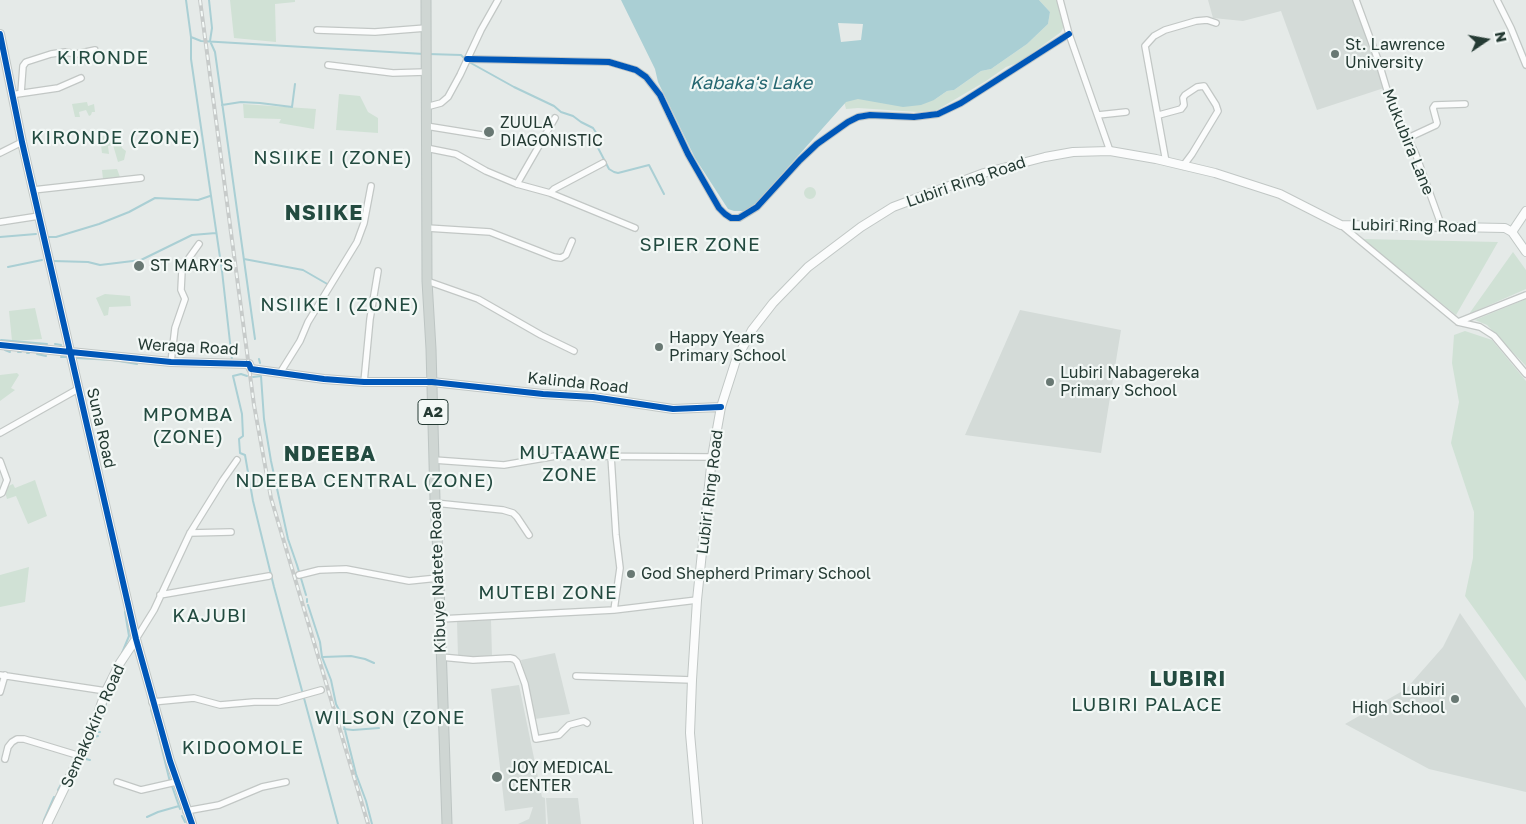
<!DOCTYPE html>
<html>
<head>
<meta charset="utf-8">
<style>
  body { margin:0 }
  #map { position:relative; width:1526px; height:824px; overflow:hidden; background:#e5eae8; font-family:"Golos Text",sans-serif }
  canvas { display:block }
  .north { position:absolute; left:1461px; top:15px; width:50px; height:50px; -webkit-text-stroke:4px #f3f8f6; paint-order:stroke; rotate:78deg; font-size:14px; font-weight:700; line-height:20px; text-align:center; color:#253b34 }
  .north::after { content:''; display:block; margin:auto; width:18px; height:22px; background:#253b34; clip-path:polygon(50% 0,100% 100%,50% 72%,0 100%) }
</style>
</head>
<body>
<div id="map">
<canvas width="1526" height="824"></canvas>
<div class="north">N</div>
</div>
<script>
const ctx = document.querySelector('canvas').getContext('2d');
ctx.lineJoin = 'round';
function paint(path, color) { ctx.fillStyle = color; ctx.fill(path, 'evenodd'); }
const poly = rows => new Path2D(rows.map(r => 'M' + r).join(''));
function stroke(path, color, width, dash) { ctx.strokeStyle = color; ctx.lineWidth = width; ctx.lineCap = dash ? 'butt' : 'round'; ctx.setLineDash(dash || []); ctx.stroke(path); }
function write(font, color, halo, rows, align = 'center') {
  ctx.font = font + ' "Golos Text",sans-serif'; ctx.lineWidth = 4.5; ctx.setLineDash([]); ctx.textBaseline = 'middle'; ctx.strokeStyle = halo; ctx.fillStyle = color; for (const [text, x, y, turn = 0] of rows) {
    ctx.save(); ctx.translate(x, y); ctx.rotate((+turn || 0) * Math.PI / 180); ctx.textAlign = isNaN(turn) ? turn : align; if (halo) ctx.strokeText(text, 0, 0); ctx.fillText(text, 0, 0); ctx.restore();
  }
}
paint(poly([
  [1208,0,1353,0,1384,88,1317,110,1281,11,1243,21,1213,18],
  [1020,310,1121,330,1101,453,965,435],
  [1460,613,1526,708,1526,792,1429,769,1345,724,1406,689,1443,647],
  [491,620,492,656,458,657,457,621],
  [555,653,570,714,535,719,521,660],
  [519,685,542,797,545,798,546,824,518,824,529,819,533,807,505,811,491,689],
  [546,798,578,798,581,824,548,824]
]), '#d4dbd8');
paint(poly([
  [230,0,295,0,295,2,275,4,276,42,234,38],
  [1039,0,1057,0,1064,26,1061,32,1020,62,1006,67,986,81,937,110,918,112,858,108,846,109,843,97,934,100,947,91,954,90,981,71,991,69,1027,44,1048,24,1050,12],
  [339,94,360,96,368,112,378,118,378,133,336,130],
  [87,102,88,106,94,104,95,112,92,112,91,115,89,116,86,110,79,112,80,117,75,117,72,104],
  [243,104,316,109,314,129,279,123,281,119,244,118],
  [118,131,119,136,123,136,121,144,122,148,126,151,124,160,118,162,113,145,108,146,109,154,102,153,100,137],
  [117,169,120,177,103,179,102,170],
  '804 193a6 6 0 1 1 12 0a6 6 0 1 1-12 0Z',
  [1362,239,1498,242,1456,315],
  [1513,252,1526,270,1526,289,1469,314],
  [105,294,130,296,131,306,109,307,108,315,104,316,96,298],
  [1526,299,1526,366,1487,325,1475,320],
  [35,308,42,339,12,341,9,311],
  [1465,331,1492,340,1526,381,1526,681,1465,596,1473,558,1474,512,1451,443,1459,402,1452,363,1454,335],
  [17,373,19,375,11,388,15,390,0,401,0,375],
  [35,480,47,516,28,524,16,496,7,499,4,488,13,484,15,488],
  [29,567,25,602,0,607,0,575]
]), '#d0e1d5');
paint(poly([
  [621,0,1039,0,1050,12,1048,24,1027,44,991,69,981,71,954,90,947,91,934,100,921,105,903,107,858,99,846,102,749,211,734,211,728,209,695,158,658,82,655,69],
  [838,23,863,24,861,40,841,42]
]), '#aacfd4');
stroke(poly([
  [186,0,191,37,191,59,222,271,232,360],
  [209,0,212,28,210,41,215,52,255,339],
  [191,37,201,41,424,54],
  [428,54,461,55,465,59],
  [469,62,514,87,554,106,561,112,573,116,581,122,593,128,597,134,595,140,596,144,609,169,614,172,618,173,649,165,664,194],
  [222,105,241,102,260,103,292,107,295,84],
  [0,237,36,234],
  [46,237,56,237,99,224,129,212,155,198,198,200,210,196],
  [244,259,303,270,329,285],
  [53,261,88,262,100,265,141,260,192,235,216,233],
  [8,267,42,260],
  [1,340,47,344],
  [55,344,61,345],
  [5,350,10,352],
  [18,352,21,352],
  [27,353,29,353],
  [37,354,46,356],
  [61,357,68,357],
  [76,358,113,360,137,364],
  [259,359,260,363],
  [247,376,241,374,233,376,242,414,243,436,239,439,240,453,245,455,253,501,274,587,338,824],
  [253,377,261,376,264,419,271,461,288,539,297,565,306,595],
  [307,599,307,602],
  [308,605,320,642,322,657,331,680,336,704,341,714,356,774,366,801,372,824],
  [122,653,129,636,125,612],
  [323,657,351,656,365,659,374,663],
  [151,710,155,723],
  [157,729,170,782],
  [344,729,353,730,379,728],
  [100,732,97,732,106,705],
  [93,742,94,737,98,736],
  [86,754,90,746],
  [85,757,86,759,90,760],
  [77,773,80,766],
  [172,786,180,809],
  [58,790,65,777],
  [182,816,185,822],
  [147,817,158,812,179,806],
  [44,820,54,797]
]), '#aacfd4', 2);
const street = poly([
  [1060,0,1069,34,1110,151],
  [1356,0,1378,60,1390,100,1416,155,1442,227],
  [1497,0,1511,28,1526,65],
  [317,30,375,32,426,28],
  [467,59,609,62,636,70,646,77,660,95,688,154,719,208,725,214,731,218,739,218,757,207,800,160,817,144,848,122,858,117,870,115,914,117,938,114,961,103,1069,34],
  [328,65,393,73,426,72],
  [21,93,23,66,26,62,51,54,65,52,76,54,95,50],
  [17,94,58,88,81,78],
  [426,107,441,103,448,97,460,75,481,30,498,0],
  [1098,115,1126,112],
  [1159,115,1181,109,1184,105,1183,98,1185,95,1197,87,1204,86,1216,105,1218,111,1192,154,1183,166],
  [426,126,488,136],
  [1408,138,1436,125,1437,123,1433,108,1435,105,1465,104],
  [426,148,456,154,486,171,517,184,550,193,635,228],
  [0,153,22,142],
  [1166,162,1145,46,1154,36,1165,30,1196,21,1207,20,1216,23],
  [517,184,555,118],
  [33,190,141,178],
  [550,193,554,189,603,163],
  [0,222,39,216],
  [1341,225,1458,322,1480,327,1494,336,1526,374],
  [427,228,490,232,554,257,561,258,566,255,572,241],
  [427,281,478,299,541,335,574,351],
  [1458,322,1526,295],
  [171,362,175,328,185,299,181,290,182,270,184,265,199,244],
  [280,373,300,341,308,322,357,242,364,223,371,186],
  [364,382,370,319,378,271],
  [0,433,78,389],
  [611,456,616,535,620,568,614,610],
  [434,460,504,465,556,456,712,457],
  [0,461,7,480,2,493,0,494],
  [435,503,503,510,513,513,517,517,529,535],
  [190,533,231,532],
  [299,575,319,570,346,569,409,581,438,578],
  [160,595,269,576],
  [440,619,614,610,697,600],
  [136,639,154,610,190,533,223,480,237,460],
  [441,657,473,660,510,658,514,659,517,662,525,684,536,739,559,735,569,725,584,721,587,723],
  [0,675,106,691],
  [576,676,692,680],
  [0,692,5,675],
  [152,702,194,698,220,705,254,702,278,702,321,690],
  [5,759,8,747,12,742,17,739,24,739,80,756],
  [117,782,141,790,176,782],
  [186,811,219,805,262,787,286,782]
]);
const secondary = poly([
  [0,34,22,142,136,639,170,761,192,824],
  [1512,232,1526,211],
  [0,345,171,362,249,364,251,369,324,379,364,382,432,382,543,394,593,397,673,409,721,407],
  [47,824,91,733,106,691,120,663,136,639],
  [698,824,690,733,692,680,697,600,712,457,721,407,736,360,752,330,773,303,808,267,861,227,893,207,984,173,1045,157,1073,152,1110,151,1156,159,1215,173,1280,194,1341,225,1505,228,1512,232,1526,252]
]);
const primary = poly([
  [426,0,427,281,431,349,435,500,438,554,447,824]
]);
stroke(street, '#c2c7c5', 8);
stroke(secondary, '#c1c7c5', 10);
stroke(primary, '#bdc5c3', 11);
stroke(street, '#fbfcfc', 5.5);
stroke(secondary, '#fbfcfc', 8);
stroke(primary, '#cfd6d3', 9);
const rail = poly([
  [200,0,254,405,271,498,368,824]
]);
stroke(rail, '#c7cbca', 4);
stroke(rail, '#f3f8f6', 2, [5.5]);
stroke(poly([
  [0,34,22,142,136,639,170,761,192,824],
  [467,59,609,62,636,70,646,77,660,95,688,154,719,208,725,214,731,218,739,218,757,207,800,160,817,144,848,122,858,117,870,115,914,117,938,114,961,103,1069,34],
  [0,345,171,362,249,364,251,369,324,379,364,382,432,382,543,394,593,397,673,409,721,407]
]), '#0057b8', 6);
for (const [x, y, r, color] of [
  [1335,54,5,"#687873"],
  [489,132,6,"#687873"],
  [139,266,6,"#687873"],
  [659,347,5,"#687873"],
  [1050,382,5,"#687873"],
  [631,574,5,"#687873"],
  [1455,699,5,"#687873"],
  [497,777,6,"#687873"]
]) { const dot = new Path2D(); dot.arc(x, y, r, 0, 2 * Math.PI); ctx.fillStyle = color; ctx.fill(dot); stroke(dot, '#f3f8f6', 2); }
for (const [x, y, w] of [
  [433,412,30]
]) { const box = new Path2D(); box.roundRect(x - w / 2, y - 12.5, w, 25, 4); ctx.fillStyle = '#f3f8f6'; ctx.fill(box); stroke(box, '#253b34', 1); }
write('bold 15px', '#253b34', null, [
  ["A2",433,412]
]);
write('16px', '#253b34', '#f3f8f6', [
  ["St. Lawrence",1345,45],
  ["University",1345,63],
  ["ZUULA",500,123],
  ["DIAGONISTIC",500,141],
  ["ST MARY'S",150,266],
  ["Happy Years",669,338],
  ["Primary School",669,356],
  ["Lubiri Nabagereka",1060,373],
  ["Primary School",1060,391],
  ["God Shepherd Primary School",641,574],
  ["Lubiri",1445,690,"right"],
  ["High School",1445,708,"right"],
  ["JOY MEDICAL",508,768],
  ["CENTER",508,786]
], 'left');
write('16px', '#253b34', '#f3f8f6', [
  ["Mukubira Lane",1408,142,68],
  ["Lubiri Ring Road",966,182,-19],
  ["Lubiri Ring Road",1414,226,1],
  ["Weraga Road",188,347,3],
  ["Kalinda Road",578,383,6],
  ["Suna Road",101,428,77],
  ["Lubiri Ring Road",710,492,-83],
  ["Kibuye Natete Road",438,577,-92],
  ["Semakokiro Road",93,726,-66]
]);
write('italic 18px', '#256771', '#f3f8f6', [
  ["Kabaka's Lake",751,83]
]);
ctx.letterSpacing = '1px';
write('19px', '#234b40', '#f3f8f6', [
  ["KIRONDE",103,58],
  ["KIRONDE (ZONE)",116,138],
  ["NSIIKE I (ZONE)",333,158],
  ["SPIER ZONE",700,245],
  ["NSIIKE I (ZONE)",340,305],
  ["MPOMBA",188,415],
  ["(ZONE)",188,437],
  ["MUTAAWE",570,453],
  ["ZONE",570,475],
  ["NDEEBA CENTRAL (ZONE)",365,481],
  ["MUTEBI ZONE",548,593],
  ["KAJUBI",210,616],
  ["LUBIRI PALACE",1147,705],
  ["WILSON (ZONE",390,718],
  ["KIDOOMOLE",243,748]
]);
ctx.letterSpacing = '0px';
ctx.letterSpacing = '1px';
write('bold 21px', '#234b40', '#f3f8f6', [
  ["NSIIKE",324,213],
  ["NDEEBA",330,454],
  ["LUBIRI",1188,679]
]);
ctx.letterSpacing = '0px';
</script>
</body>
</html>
